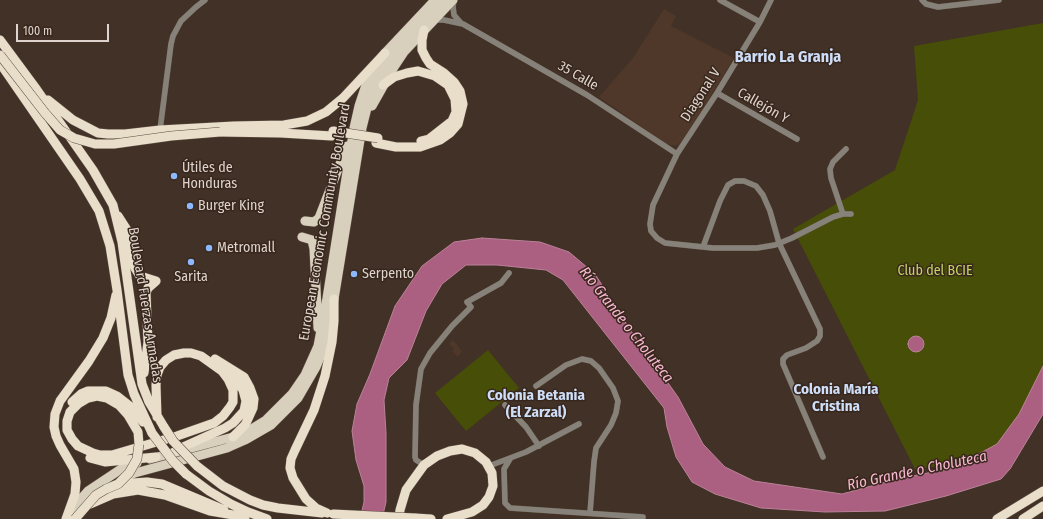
<!DOCTYPE html>
<html>
<head>
<meta charset="utf-8">
<style>
  body { margin:0 }
  #map { position:relative; width:1043px; height:519px; overflow:hidden; background:#423126; font-family:"Fira Sans Condensed",sans-serif }
  canvas { display:block }
  .scale { position:absolute; left:16px; top:24px; width:93px; height:18px; box-sizing:border-box; border:2px solid #dfd4cd; border-top:0; padding-left:5px; font-size:12px; line-height:14px; white-space:nowrap; color:#dfd4cd; -webkit-text-stroke:3px #38271c; paint-order:stroke }
</style>
</head>
<body>
<div id="map">
<canvas width="1043" height="519"></canvas>
<div class="scale">100 m</div>
</div>
<script>
const ctx = document.querySelector('canvas').getContext('2d');
ctx.lineJoin = 'round';
function paint(path, color) { ctx.fillStyle = color; ctx.fill(path, 'evenodd'); }
const poly = rows => new Path2D(rows.map(r => 'M' + r).join(''));
function stroke(path, color, width, dash) { ctx.strokeStyle = color; ctx.lineWidth = width; ctx.lineCap = dash ? 'butt' : 'round'; ctx.setLineDash(dash || []); ctx.stroke(path); }
function write(font, color, halo, rows, align = 'center') {
  ctx.font = font + ' "Fira Sans Condensed",sans-serif'; ctx.lineWidth = 3; ctx.setLineDash([]); ctx.textBaseline = 'middle'; ctx.strokeStyle = halo; ctx.fillStyle = color; for (const [text, x, y, turn = 0] of rows) {
    ctx.save(); ctx.translate(x, y); ctx.rotate((+turn || 0) * Math.PI / 180); ctx.textAlign = isNaN(turn) ? turn : align; if (halo) ctx.strokeText(text, 0, 0); ctx.fillText(text, 0, 0); ctx.restore();
  }
}
paint(poly([
  [664,9,676,16,671,26,734,58,699,115,681,142,676,146,666,144,599,97,633,58],
  [453,340,462,351,458,357,452,351,454,348,449,344]
]), '#4f3829');
paint(poly([
  [1043,23,1043,380,1024,419,979,461,915,469,793,229,895,170,918,100,914,46],
  [488,350,519,388,466,431,435,393]
]), '#474e07');
const water = poly([
  [482,238,540,242,569,252,595,274,629,328,678,397,703,444,725,467,754,481,842,494,897,479,953,468,997,444,1019,414,1043,366,1043,414,1010,469,1001,479,946,496,885,511,825,512,761,508,715,494,692,482,676,457,667,427,664,408,563,280,546,270,497,265,466,265,442,284,426,311,407,360,389,378,384,400,386,433,386,502,382,519,360,519,364,502,364,486,356,460,352,431,357,404,370,374,395,306,422,266,454,242,482,238],
  '908 344a8 8 0 1 1 16 0a8 8 0 1 1-16 0Z'
]);
paint(water, '#ab5f81');
stroke(water, '#bb8298', 1);
const minor = poly([
  [720,0,760,22],
  [771,0,760,22,717,93,677,154,653,205,650,224,651,231,657,238,665,243,713,248,757,248,775,245,792,238,833,217,843,214,851,214],
  [922,0,926,4,938,7,999,0],
  [454,1,453,6,454,15,461,23],
  [434,20,444,20,463,24,587,95,677,154],
  [717,93,797,139],
  [160,130,171,44,173,36,181,21,196,7,205,0],
  [843,214,831,178,830,169,833,162,846,149],
  [703,247,720,201,728,185,735,181,744,181,756,186,763,195,770,211,779,243,820,329,820,336,817,341,806,348,787,355,783,359,783,364,823,457],
  [536,386,566,365,582,359,591,361,599,368,613,388,618,401,616,413,611,425,596,448,594,462,590,513],
  [505,405,526,427,539,446],
  [510,459,504,469,505,503,510,508,643,517],
  [424,465,416,460,415,457,416,405,421,369,430,353,452,326,471,307,467,302,501,283,509,273],
  [489,466,526,452,579,424]
]);
const primary = poly([
  [372,106,394,67,404,52,453,0],
  [305,221,314,222,319,218,347,146],
  [302,237,312,240,314,249,318,328],
  [150,459,233,437,253,428,266,420,292,394,305,375,318,346,327,298,354,128,359,106,366,85,374,69,385,53,435,0],
  [124,478,135,473,227,448,245,440,271,425,298,398,316,367,324,348,334,299,362,128,368,104,374,88,382,72,392,57,445,0],
  [70,515,79,501,88,491,121,469,137,463]
]);
const trunk = poly([
  [0,40,37,90,93,170,113,205,122,242,142,384,149,402,164,427],
  [0,63,80,179,99,211,110,246,117,290,128,375,134,394,152,433],
  [383,85,394,77,407,73,418,71,435,76,448,85,455,99,456,112,452,121,429,139,421,141],
  [48,100,73,120,98,133,108,134,125,134,160,130,234,126,284,125,307,121,326,112,343,98,385,53],
  [220,132,281,133,332,136],
  [376,143,396,147,420,147,440,140,450,133,458,124,463,104,460,91,454,82,444,73,430,64,426,58,422,50,422,40,424,30],
  [118,216,127,230,130,254,135,268,140,276,156,281],
  [215,359,244,377,250,388,254,399,253,408,248,419,245,425,233,437],
  [144,373,148,342,146,293,148,288,156,281],
  [72,402,81,394,88,391,106,391,117,396,131,407,143,422],
  [139,444,138,432,128,415,119,405,107,398,97,396,88,398,78,404,70,412,67,421,67,430,72,439,78,446,93,453,100,455,112,455,177,436,214,423,223,416,230,407,233,402,233,390,228,379,222,371,201,356,191,353,184,353,174,355,166,360,160,367,157,375,156,385,157,417],
  [171,454,183,447,225,428,233,423,244,411,246,401,243,390,236,379,227,373],
  [90,458,105,462,156,457],
  [197,466,223,486,250,500,263,505,278,508,322,513],
  [186,474,209,491,231,504,248,512,267,519],
  [118,484,147,482,162,484,224,510],
  [90,504,113,494,138,490,165,495,210,511,239,516,245,519],
  [327,513,316,508,306,499,293,478,290,468,291,459,295,450,314,410,325,376,332,342,334,321,334,299],
  [415,518,431,519],
  [66,519,75,494,76,482,74,469,60,445,56,436,54,427,55,414,60,401,89,361,103,338,111,318,116,295],
  [399,519,400,510,406,490,424,465,437,456,450,451,462,449,475,453,486,462,492,473,493,486,489,497,483,505,472,512,447,519],
  [997,519,1043,491],
  [1023,519,1043,506]
]);
stroke(minor, '#5e4e44', 6);
stroke(primary, '#5e4e44', 10);
stroke(trunk, '#5e4e44', 10);
stroke(minor, '#878279', 5.5);
stroke(primary, '#d8cfbd', 9);
stroke(trunk, '#e8deca', 9);
const trunkBridge = poly([
  [0,55,45,113,60,130,74,138,95,144,114,144,171,136,220,132],
  [333,131,378,138],
  [164,427,173,441,197,466],
  [152,433,173,461,186,474],
  [333,514,415,518],
  [75,519,96,495,106,489,118,484,129,473,137,459,139,444]
]);
stroke(trunkBridge, '#5e4e44', 10, []);
stroke(trunkBridge, '#e8deca', 9);
for (const [x, y, r, color] of [
  [174,176,4,"#8eb8fd"],
  [190,206,4,"#8eb8fd"],
  [209,248,4,"#8eb8fd"],
  [191,262,4,"#8eb8fd"],
  [354,274,4,"#8eb8fd"]
]) { const dot = new Path2D(); dot.arc(x, y, r, 0, 2 * Math.PI); ctx.fillStyle = color; ctx.fill(dot); stroke(dot, '#38271c', 1.5); }
write('14px', '#dfd4cd', '#38271c', [
  ["35 Calle",578,76,30],
  ["Diagonal V",701,95,-57],
  ["Callejón Y",763,106,30],
  ["European Economic Community Boulevard",325,222,-80],
  ["Boulevard Fuerzas Armadas",145,305,81]
]);
write('14px', '#dfd4cd', '#38271c', [
  ["Útiles de",182,168],
  ["Honduras",182,184],
  ["Burger King",198,206],
  ["Metromall",217,248],
  ["Serpento",362,274],
  ["Sarita",191,277,"center"]
], 'left');
write('14px', '#c3d263', '#38271c', [
  ["Club del BCIE",935,271]
]);
write('italic 15px', '#f8b8d2', '#38271c', [
  ["Río Grande o Choluteca",626,325,52],
  ["Río Grande o Choluteca",917,471,-12]
]);
write('bold 15px', '#cedef9', '#38271c', [
  ["Colonia María",836,390],
  ["Cristina",836,407],
  ["Colonia Betania",536,396],
  ["(El Zarzal)",536,413]
]);
write('bold 16px', '#cedef9', '#38271c', [
  ["Barrio La Granja",788,58]
]);
</script>
</body>
</html>
